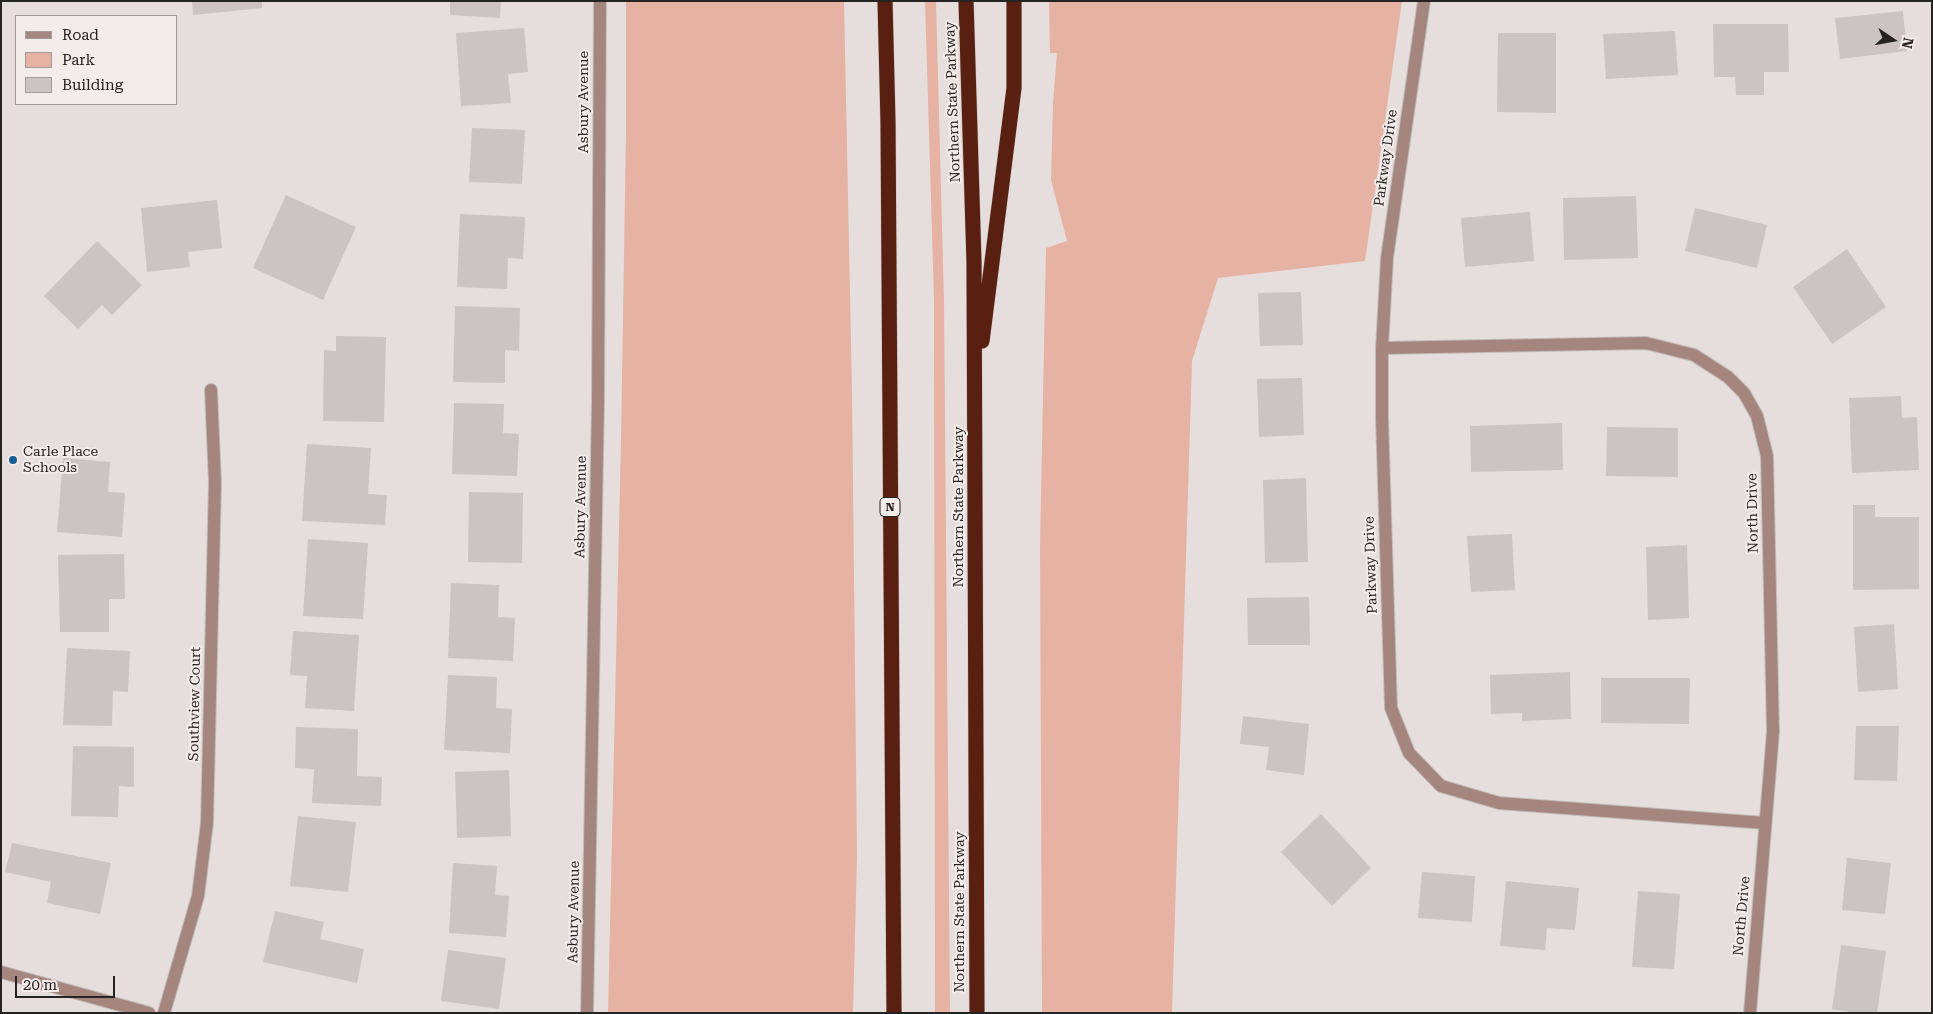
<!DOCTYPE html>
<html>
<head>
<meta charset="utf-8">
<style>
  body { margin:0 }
  #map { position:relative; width:1933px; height:1014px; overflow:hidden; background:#e6dedc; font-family:"Roboto Serif",serif }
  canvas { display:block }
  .frame { position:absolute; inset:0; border:2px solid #262323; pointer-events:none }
  .legend { position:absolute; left:15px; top:15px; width:162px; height:90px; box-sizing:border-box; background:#f3ece9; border:1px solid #a19c9a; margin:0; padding:6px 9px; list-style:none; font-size:15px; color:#262323 }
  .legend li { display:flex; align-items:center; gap:10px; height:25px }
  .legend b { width:25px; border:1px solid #a19c9a }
  .north { position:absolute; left:1868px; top:15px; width:50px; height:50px; -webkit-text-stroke:4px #f3ece9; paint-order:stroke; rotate:102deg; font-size:14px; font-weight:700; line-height:20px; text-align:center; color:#262323 }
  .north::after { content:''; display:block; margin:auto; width:18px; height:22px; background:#262323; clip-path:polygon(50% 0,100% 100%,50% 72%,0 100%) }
  .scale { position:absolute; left:15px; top:976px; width:100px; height:22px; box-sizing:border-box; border:2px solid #262323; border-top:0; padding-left:6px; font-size:15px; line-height:18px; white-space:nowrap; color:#262323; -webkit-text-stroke:4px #f3ece9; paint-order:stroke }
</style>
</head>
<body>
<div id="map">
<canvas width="1933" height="1014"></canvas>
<div class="frame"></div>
<ul class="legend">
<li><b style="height:6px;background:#a5867e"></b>Road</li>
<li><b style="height:14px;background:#e6b2a4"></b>Park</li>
<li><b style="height:14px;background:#cbc4c2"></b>Building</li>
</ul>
<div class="north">N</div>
<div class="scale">20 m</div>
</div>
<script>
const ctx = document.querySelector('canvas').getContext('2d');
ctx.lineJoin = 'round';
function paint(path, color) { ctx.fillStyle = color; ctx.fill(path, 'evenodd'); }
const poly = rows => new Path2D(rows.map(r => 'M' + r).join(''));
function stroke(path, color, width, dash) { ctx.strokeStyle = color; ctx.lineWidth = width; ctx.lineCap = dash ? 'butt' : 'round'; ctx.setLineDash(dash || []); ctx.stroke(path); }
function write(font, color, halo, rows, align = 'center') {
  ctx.font = font + ' "Roboto Serif",serif'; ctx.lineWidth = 4; ctx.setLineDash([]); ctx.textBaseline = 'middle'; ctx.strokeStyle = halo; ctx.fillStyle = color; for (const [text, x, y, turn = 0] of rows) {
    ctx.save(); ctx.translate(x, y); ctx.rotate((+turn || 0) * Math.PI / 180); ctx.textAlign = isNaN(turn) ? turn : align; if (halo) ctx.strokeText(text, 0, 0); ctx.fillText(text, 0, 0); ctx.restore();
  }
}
paint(poly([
  [626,1,844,1,852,391,857,856,853,1013,608,1013,621,440,626,132],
  [925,1,936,1,944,301,950,1013,935,1013,934,300],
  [1049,1,1402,1,1365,261,1218,278,1192,361,1172,1013,1042,1013,1040,545,1046,248,1067,241,1051,180,1053,103,1057,53,1050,53]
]), '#e6b2a4');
paint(poly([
  [192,1,262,1,262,8,193,15],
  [450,1,501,1,500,18,450,15],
  [1903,11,1907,51,1840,59,1835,18],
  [1713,24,1788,24,1789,72,1764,72,1764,95,1736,95,1735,77,1714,77],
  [524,28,528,72,508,74,511,103,461,106,456,33],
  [1675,31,1678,75,1606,79,1603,34],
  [1498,33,1556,33,1556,113,1497,112],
  [472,128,525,130,522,184,469,182],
  [286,195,356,227,323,300,253,268],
  [1636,196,1638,258,1564,260,1563,198],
  [217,200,222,248,188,252,190,267,147,272,141,208],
  [1695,208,1767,225,1757,268,1685,251],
  [1530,212,1534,261,1465,267,1461,218],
  [460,214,525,217,523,259,508,258,507,289,457,287],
  [97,241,142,285,112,315,102,305,78,329,44,296],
  [1847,249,1886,307,1832,344,1793,287],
  [1301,292,1303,345,1260,346,1258,293],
  [455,306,520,308,519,351,505,350,505,383,453,382],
  [336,336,386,337,384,422,323,421,324,350,336,351],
  [1302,378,1304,435,1259,437,1257,379],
  [1901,396,1902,418,1917,417,1919,470,1852,473,1849,398],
  [454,403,504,404,503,433,519,434,517,476,452,474],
  [1562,423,1563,470,1471,472,1470,426],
  [1607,427,1678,428,1678,477,1606,476],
  [307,444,371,448,368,494,387,495,385,525,302,521],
  [63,458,110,462,108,492,125,493,122,537,57,532],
  [1306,478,1308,562,1265,563,1263,480],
  [469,492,523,493,522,563,468,562],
  [1853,505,1875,505,1875,517,1919,517,1919,589,1853,590],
  [1512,534,1515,590,1471,592,1467,536],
  [308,539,368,543,363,619,303,616],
  [1687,545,1689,618,1648,620,1646,547],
  [124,554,125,599,109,599,109,632,60,632,58,555],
  [451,583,499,585,498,617,515,618,513,661,448,658],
  [1309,597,1310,645,1248,645,1247,598],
  [1894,624,1898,689,1858,692,1854,627],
  [293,631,359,635,354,711,305,708,307,676,290,675],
  [67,648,130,651,128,692,113,691,112,726,63,725],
  [1570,672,1571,719,1522,721,1522,713,1491,714,1490,675],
  [448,675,497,677,496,708,512,709,510,753,444,750],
  [1601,678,1690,678,1689,724,1601,723],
  [1243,716,1309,724,1304,775,1266,770,1269,747,1240,744],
  [1856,726,1899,726,1897,781,1854,780],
  [296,727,358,729,357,776,382,777,381,806,312,803,314,769,295,768],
  [73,746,134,747,134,787,119,786,118,817,71,816],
  [509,770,511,836,457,838,455,772],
  [1321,814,1371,868,1332,906,1281,852],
  [298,816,356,822,348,892,290,886],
  [12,843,111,863,100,914,47,903,51,882,5,872],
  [1847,858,1891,863,1885,914,1842,910],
  [453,863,497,866,495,895,509,896,506,937,449,933],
  [1422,872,1475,876,1472,922,1418,918],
  [1506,881,1579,888,1575,930,1547,928,1545,950,1500,946],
  [1638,891,1680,894,1674,969,1632,967],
  [275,911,324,922,320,939,364,949,357,983,263,962],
  [1841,945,1886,951,1877,1013,1855,1013,1832,1009],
  [448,950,506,958,499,1009,441,1001]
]), '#cbc4c2');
const minor = poly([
  [1424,1,1387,258,1382,348,1382,418,1391,708,1409,753,1441,786,1499,803,1765,823],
  [1382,348,1646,343,1694,355,1728,377,1744,393,1757,416,1767,456,1773,732,1750,1013],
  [164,1013,198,896,207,823,215,483,211,390],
  [587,1013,598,401,600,1]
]);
const tertiary = poly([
  [1,972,149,1013]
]);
const motorway = poly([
  [885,1,888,122,894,1013],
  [966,1,974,262,977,1013],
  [982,341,1014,88,1014,1]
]);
stroke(minor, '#c3bcbb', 14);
stroke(tertiary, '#c3bcbb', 14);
stroke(motorway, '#c3bcbb', 16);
stroke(minor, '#a5867e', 12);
stroke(tertiary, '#a5867e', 12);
stroke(motorway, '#591f11', 15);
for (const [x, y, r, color] of [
  [13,460,5,"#145e91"]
]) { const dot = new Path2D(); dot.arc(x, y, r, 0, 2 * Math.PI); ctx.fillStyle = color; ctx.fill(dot); stroke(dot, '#f3ece9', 2); }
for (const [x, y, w] of [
  [890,507,20]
]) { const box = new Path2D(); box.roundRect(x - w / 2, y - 9.5, w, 19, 4); ctx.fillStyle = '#f3ece9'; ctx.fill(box); stroke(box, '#262323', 1); }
write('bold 12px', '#262323', null, [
  ["N",890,507]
]);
write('14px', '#262323', '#f3ece9', [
  ["Asbury Avenue",584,102,-90],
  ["Northern State Parkway",953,102,-92],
  ["Parkway Drive",1386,158,-82],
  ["Asbury Avenue",581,507,-89],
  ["Northern State Parkway",959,507,-90],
  ["North Drive",1753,513,-91],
  ["Parkway Drive",1371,565,-92],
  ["Southview Court",195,704,-89],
  ["Asbury Avenue",574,912,-89],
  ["Northern State Parkway",960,912,-90],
  ["North Drive",1742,916,-85]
]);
write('14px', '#262323', '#f3ece9', [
  ["Carle Place",23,452],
  ["Schools",23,468]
], 'left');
</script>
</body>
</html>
